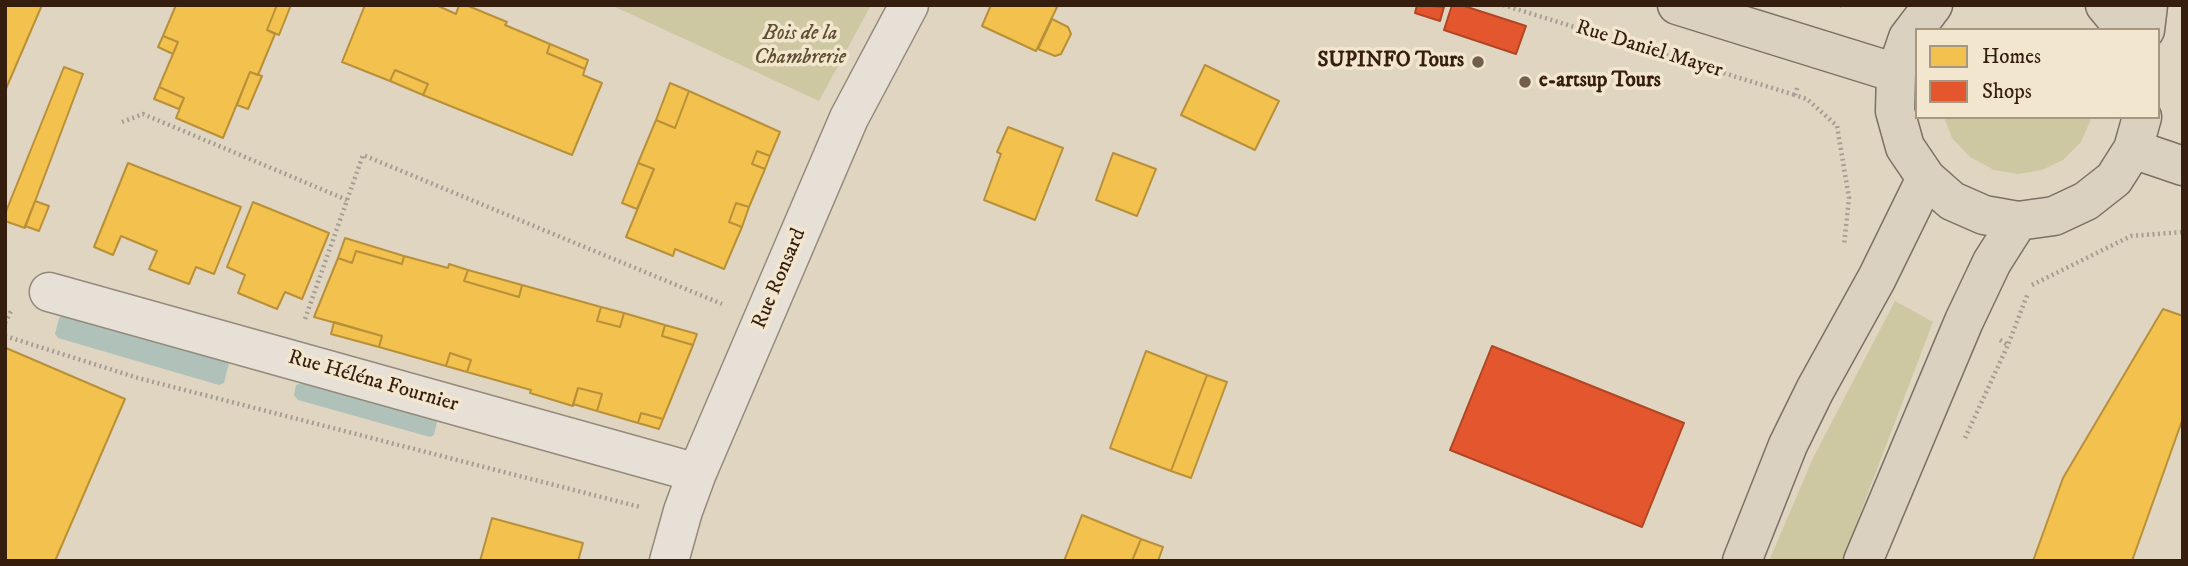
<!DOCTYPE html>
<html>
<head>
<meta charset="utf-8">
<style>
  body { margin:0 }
  #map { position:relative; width:2188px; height:566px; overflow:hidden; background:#e0d5c0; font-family:"IM FELL DW Pica",serif }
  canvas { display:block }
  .frame { position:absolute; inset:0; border:7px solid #351e0d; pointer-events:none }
  .legend { position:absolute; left:1915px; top:28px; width:245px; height:91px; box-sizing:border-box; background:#f3e6ce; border:2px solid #a79681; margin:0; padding:9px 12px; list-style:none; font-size:21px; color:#351e0d }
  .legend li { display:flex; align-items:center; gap:14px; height:35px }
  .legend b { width:35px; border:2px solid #a79681 }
</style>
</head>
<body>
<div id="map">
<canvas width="2188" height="566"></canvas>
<div class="frame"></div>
<ul class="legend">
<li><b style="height:19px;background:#f2c14e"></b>Homes</li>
<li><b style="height:19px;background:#e4572e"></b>Shops</li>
</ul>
</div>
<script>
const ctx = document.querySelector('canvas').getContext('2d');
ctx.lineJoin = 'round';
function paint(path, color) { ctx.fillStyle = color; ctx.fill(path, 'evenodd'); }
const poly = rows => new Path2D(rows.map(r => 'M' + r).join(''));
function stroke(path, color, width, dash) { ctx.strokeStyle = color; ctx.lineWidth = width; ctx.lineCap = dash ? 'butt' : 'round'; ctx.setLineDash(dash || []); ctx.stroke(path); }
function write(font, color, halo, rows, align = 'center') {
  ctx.font = font + ' "IM FELL DW Pica",serif'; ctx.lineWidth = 7; ctx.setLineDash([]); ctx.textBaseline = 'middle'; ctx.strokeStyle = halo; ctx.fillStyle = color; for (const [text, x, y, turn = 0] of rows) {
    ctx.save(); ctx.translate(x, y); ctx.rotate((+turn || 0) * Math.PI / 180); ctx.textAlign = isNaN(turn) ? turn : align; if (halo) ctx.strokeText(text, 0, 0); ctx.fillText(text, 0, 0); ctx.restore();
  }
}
paint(poly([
  [611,5,871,5,819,101],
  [1944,117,2092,117,2081,142,2063,160,2042,170,2018,174,1994,170,1970,157,1952,138],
  [1895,301,1933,322,1842,561,1769,561,1813,458]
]), '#cdc8a2');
paint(poly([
  [63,315,226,359,229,363,224,383,219,385,58,338,55,334,59,318],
  [302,383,434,420,437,422,434,435,430,437,298,400,294,395,296,385]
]), '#b0c1b9');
const homes = poly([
  [5,5,42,5,5,91,5,5],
  [176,5,277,5,267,30,275,34,258,75,250,72,223,138,176,118,184,98,159,87,178,42,163,36,176,5],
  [277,5,291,5,279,35,267,30,277,5],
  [365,5,436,5,456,14,459,5,466,5,507,22,505,25,550,44,547,53,585,69,583,75,602,83,572,155,423,95,428,84,395,70,390,81,342,62,365,5],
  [991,5,1058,5,1036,51,982,26,991,5],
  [1052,19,1068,27,1071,34,1061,54,1055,56,1038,49,1052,19],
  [163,36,178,42,173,54,158,47,163,36],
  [550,44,588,60,585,69,547,53,550,44],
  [1205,65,1279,101,1255,150,1181,115,1205,65],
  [64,67,83,74,25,228,5,221,5,214,64,67],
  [395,70,428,84,423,95,390,81,395,70],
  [250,72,262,76,248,109,237,105,250,72],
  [670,83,689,91,675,128,656,120,670,83],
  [159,87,184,98,179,109,154,99,159,87],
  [689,91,780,132,770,156,757,151,752,164,765,169,749,207,736,203,729,222,742,227,724,269,675,249,673,256,626,237,654,169,638,163,656,120,675,128,689,91],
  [1008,127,1063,148,1035,220,984,200,1001,154,997,152,1008,127],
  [757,151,770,156,765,169,752,164,757,151],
  [1113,153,1156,169,1137,216,1096,200,1113,153],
  [128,163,241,207,214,274,196,267,189,284,149,269,157,251,121,236,113,255,94,247,128,163],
  [638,163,654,169,637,209,622,203,638,163],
  [35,201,49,206,39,231,25,226,35,201],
  [253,202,329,233,302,299,285,292,277,309,238,293,245,275,227,267,253,202],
  [736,203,749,207,742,227,729,222,736,203],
  [345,238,404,256,402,264,356,251,352,263,338,258,345,238],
  [356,251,402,264,404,256,448,268,449,264,468,270,464,281,519,297,522,285,601,307,597,321,620,327,624,313,665,325,662,336,693,345,663,419,641,413,638,423,597,411,602,394,578,388,573,406,530,393,531,390,467,372,471,360,450,353,446,366,379,347,382,336,314,317,338,258,352,263,356,251],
  [468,270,522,285,519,297,464,281,468,270],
  [601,307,624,313,620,327,597,321,601,307],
  [2163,309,2183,316,2183,418,2132,561,2033,561,2063,478,2163,309],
  [334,322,382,336,379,347,331,334,334,322],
  [665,325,697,334,693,345,662,336,665,325],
  [6,348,125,399,55,561,5,561,6,348],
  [1146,351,1207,375,1171,471,1110,448,1146,351],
  [450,353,471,360,467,372,446,366,450,353],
  [1207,375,1227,382,1191,478,1171,471,1207,375],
  [578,388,602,394,597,411,573,404,578,388],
  [641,413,663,419,659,429,638,423,641,413],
  [1082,515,1141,539,1132,561,1064,561,1082,515],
  [492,518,583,543,578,561,480,561,492,518],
  [1141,539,1163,547,1158,561,1132,561,1141,539]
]);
paint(homes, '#f2c14e');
stroke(homes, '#b9903a', 2);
const shops = poly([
  [1417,5,1444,7,1440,21,1415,13,1417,5],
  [1452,5,1461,5,1526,26,1516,54,1444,30,1452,5],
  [1492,346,1684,423,1642,527,1450,450,1492,346]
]);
paint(shops, '#e4572e');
stroke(shops, '#b04624', 2);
const minor = poly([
  [49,292,697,473],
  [669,561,683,511,697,473,849,118,909,5]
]);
const major = poly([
  [1677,5,1896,73],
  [1933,5,1908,38,1896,73,1895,111,1905,147,1926,178,1952,201,1984,215,2018,221,2054,216,2086,201,2114,179,2133,149,2142,117],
  [2105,5,2126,30],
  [2145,30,2148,5],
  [2133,149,2183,166],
  [1742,561,1788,445,1815,390,1877,278,1926,178],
  [1863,561,1964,321,1992,262,2018,221]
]);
stroke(minor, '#938a7c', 41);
stroke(major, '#7b7165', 41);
stroke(poly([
  [1503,5,1795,95],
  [1840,5,1845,7],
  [1797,88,1795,95,1807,99,1837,126,1849,198,1844,245],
  [122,122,143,114,347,200],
  [2032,285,2131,236,2183,232],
  [305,319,363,155,722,304],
  [5,323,11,311],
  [5,336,138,378,640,507],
  [2000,340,2008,345,2028,293],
  [1965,438,2008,345]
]), '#a59f95', 4.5, [2, 3.5]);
stroke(minor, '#e6e0d6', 38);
stroke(major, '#dad1c1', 38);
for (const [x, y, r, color] of [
  [1478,62,7,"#715e4c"],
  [1525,82,7,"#715e4c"]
]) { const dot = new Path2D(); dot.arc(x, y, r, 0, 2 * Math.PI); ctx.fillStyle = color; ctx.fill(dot); stroke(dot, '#f3e6ce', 2.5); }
write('italic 21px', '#5e4e32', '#f3e6ce', [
  ["Bois de la",800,35],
  ["Chambrerie",800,59]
]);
write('21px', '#351e0d', '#f3e6ce', [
  ["Rue Daniel Mayer",1649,50,17],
  ["Rue Ronsard",780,279,-67],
  ["Rue Héléna Fournier",373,382,16]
]);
write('bold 21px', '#351e0d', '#f3e6ce', [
  ["SUPINFO Tours",1464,62],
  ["e-artsup Tours",1539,82,"left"]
], 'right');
</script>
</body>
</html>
